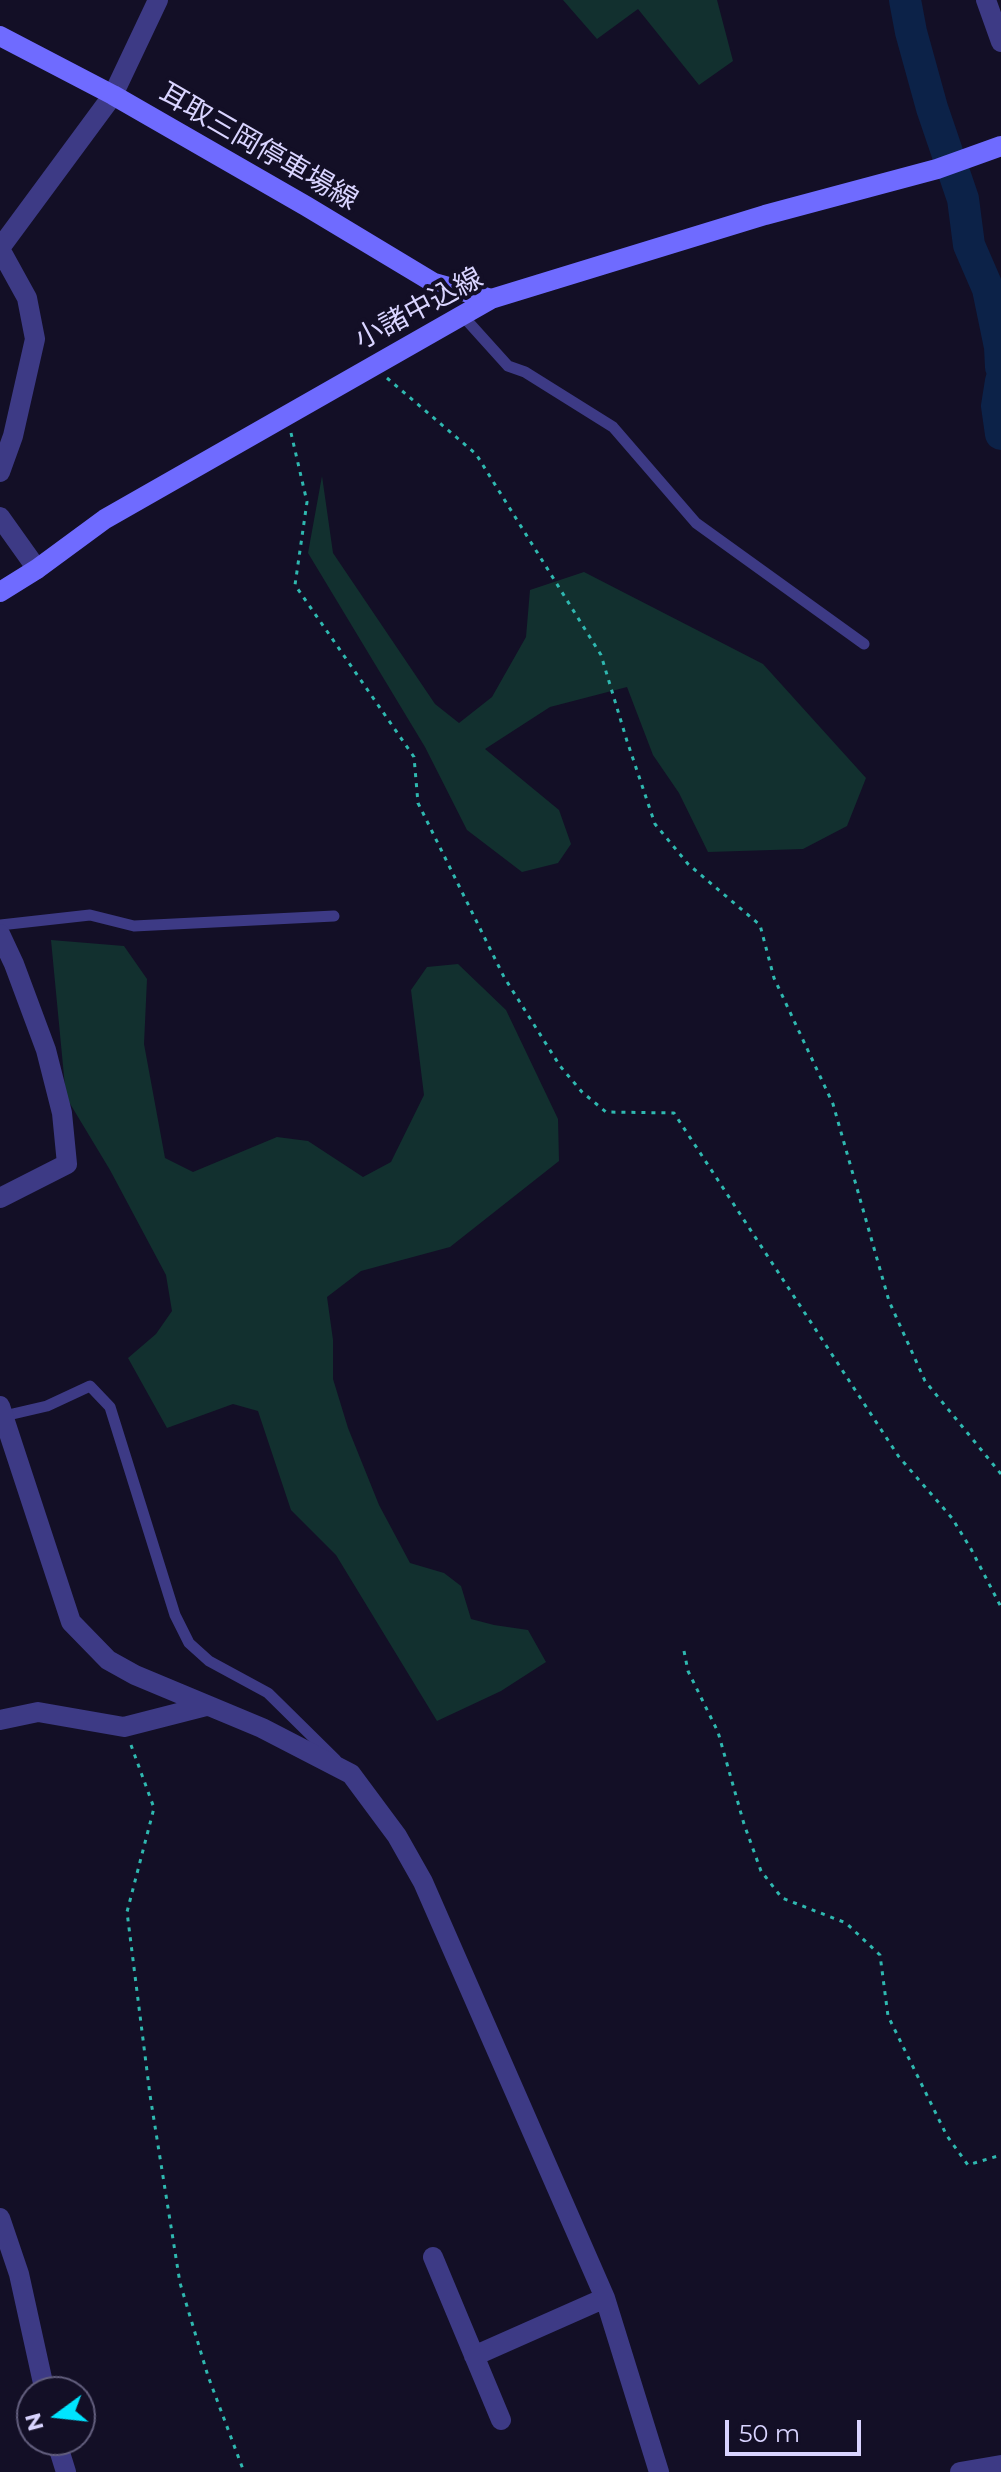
<!DOCTYPE html>
<html>
<head>
<meta charset="utf-8">
<style>
  body { margin:0 }
  #map { position:relative; width:1001px; height:2472px; overflow:hidden; background:#130f26; font-family:Montserrat,sans-serif }
  canvas { display:block }
  .north { position:absolute; left:16px; top:2376px; width:80px; height:80px; box-sizing:border-box; background:#130f26; border:2px solid #625e7d; border-radius:50%; rotate:255deg; font-size:22px; font-weight:700; line-height:32px; text-align:center; color:#d9d4ff }
  .north::after { content:''; display:block; margin:auto; width:28px; height:36px; background:#00e5ff; clip-path:polygon(50% 0,100% 100%,50% 72%,0 100%) }
  .scale { position:absolute; left:725px; top:2420px; width:136px; height:36px; box-sizing:border-box; border:4px solid #d9d4ff; border-top:0; padding-left:10px; font-size:24px; line-height:28px; white-space:nowrap; color:#d9d4ff; -webkit-text-stroke:6px #130f26; paint-order:stroke }
</style>
</head>
<body>
<div id="map">
<canvas width="1001" height="2472"></canvas>
<div class="north">N</div>
<div class="scale">50 m</div>
</div>
<script>
const ctx = document.querySelector('canvas').getContext('2d');
ctx.lineJoin = 'round';
function paint(path, color) { ctx.fillStyle = color; ctx.fill(path, 'evenodd'); }
const poly = rows => new Path2D(rows.map(r => 'M' + r).join(''));
function stroke(path, color, width, dash) { ctx.strokeStyle = color; ctx.lineWidth = width; ctx.lineCap = dash ? 'butt' : 'round'; ctx.setLineDash(dash || []); ctx.stroke(path); }
function write(font, color, halo, rows, align = 'center') {
  ctx.font = font + ' Montserrat,"Noto Sans JP",sans-serif'; ctx.lineWidth = 8; ctx.setLineDash([]); ctx.textBaseline = 'middle'; ctx.strokeStyle = halo; ctx.fillStyle = color; for (const [text, x, y, turn = 0] of rows) {
    ctx.save(); ctx.translate(x, y); ctx.rotate((+turn || 0) * Math.PI / 180); ctx.textAlign = isNaN(turn) ? turn : align; if (halo) ctx.strokeText(text, 0, 0); ctx.fillText(text, 0, 0); ctx.restore();
  }
}
paint(poly([
  [563,0,717,0,733,61,699,85,638,9,597,39],
  [322,476,333,553,435,704,459,723,492,697,526,637,530,590,584,572,763,664,866,778,847,826,803,849,708,852,679,793,653,755,627,687,550,707,485,749,559,810,571,844,558,863,522,872,467,830,425,747,308,553],
  [51,940,124,946,147,979,144,1044,165,1158,193,1172,277,1137,308,1141,363,1177,391,1162,424,1095,411,990,427,967,458,964,506,1010,558,1119,559,1161,450,1247,361,1271,327,1297,333,1340,333,1379,348,1428,379,1505,410,1563,444,1573,461,1586,471,1619,494,1625,528,1630,546,1662,501,1691,437,1721,336,1555,291,1510,258,1411,233,1404,167,1428,128,1358,156,1334,172,1311,166,1275,110,1170,66,1097]
]), '#12302f');
stroke(poly([
  [905,0,911,32,932,108,963,199,969,245,988,289,1000,347,1001,367],
  [1001,381,997,406,1001,434]
]), '#0c2248', 32);
stroke(poly([
  [387,378,476,454,601,655,627,741,655,824,688,864,760,925,774,978,833,1104,889,1301,925,1381,1001,1474],
  [291,433,307,502,295,585,414,757,418,803,504,977,560,1066,582,1092,606,1112,674,1113,899,1457,952,1518,971,1549,1001,1607],
  [684,1651,688,1671,718,1732,744,1824,761,1871,782,1898,846,1923,880,1955,888,2016,947,2136,968,2165,1001,2155],
  [131,1745,154,1808,127,1912,150,2095,180,2283,208,2376,244,2472]
]), '#2fb8b0', 3, [4, 6]);
stroke(poly([
  [462,315,508,366,525,372,613,427,696,523,864,644],
  [0,925,90,915,134,926,334,916],
  [4,1416,47,1406,90,1386,110,1407,175,1615,189,1643,209,1661,268,1693,336,1760]
]), '#3d3a85', 11);
stroke(poly([
  [0,248,113,95,158,0],
  [0,249,27,298,35,339,13,436,0,472],
  [0,517,37,569],
  [0,934,14,964,46,1050,62,1113,67,1164,0,1198],
  [0,1406,71,1622,108,1660,135,1675,262,1728,351,1774,397,1836,423,1882,605,2298,659,2472],
  [0,1720,38,1712,124,1727,206,1706],
  [0,2218,19,2274,45,2392],
  [433,2257,501,2420],
  [474,2356,605,2298],
  [56,2440,66,2472],
  [960,2472,1001,2465]
]), '#3d3a85', 20);
stroke(poly([
  [986,0,1001,42]
]), '#3d3a85', 20);
stroke(poly([
  [0,36,113,95,306,206,434,283,491,299],
  [0,592,37,569,105,519,491,299,765,215,937,169,1001,146]
]), '#6f6bff', 20);
write('28px', '#d9d4ff', '#130f26', [
  ["耳取三岡停車場線",258,147,30],
  ["小諸中込線",419,309,-28]
]);
</script>
</body>
</html>
